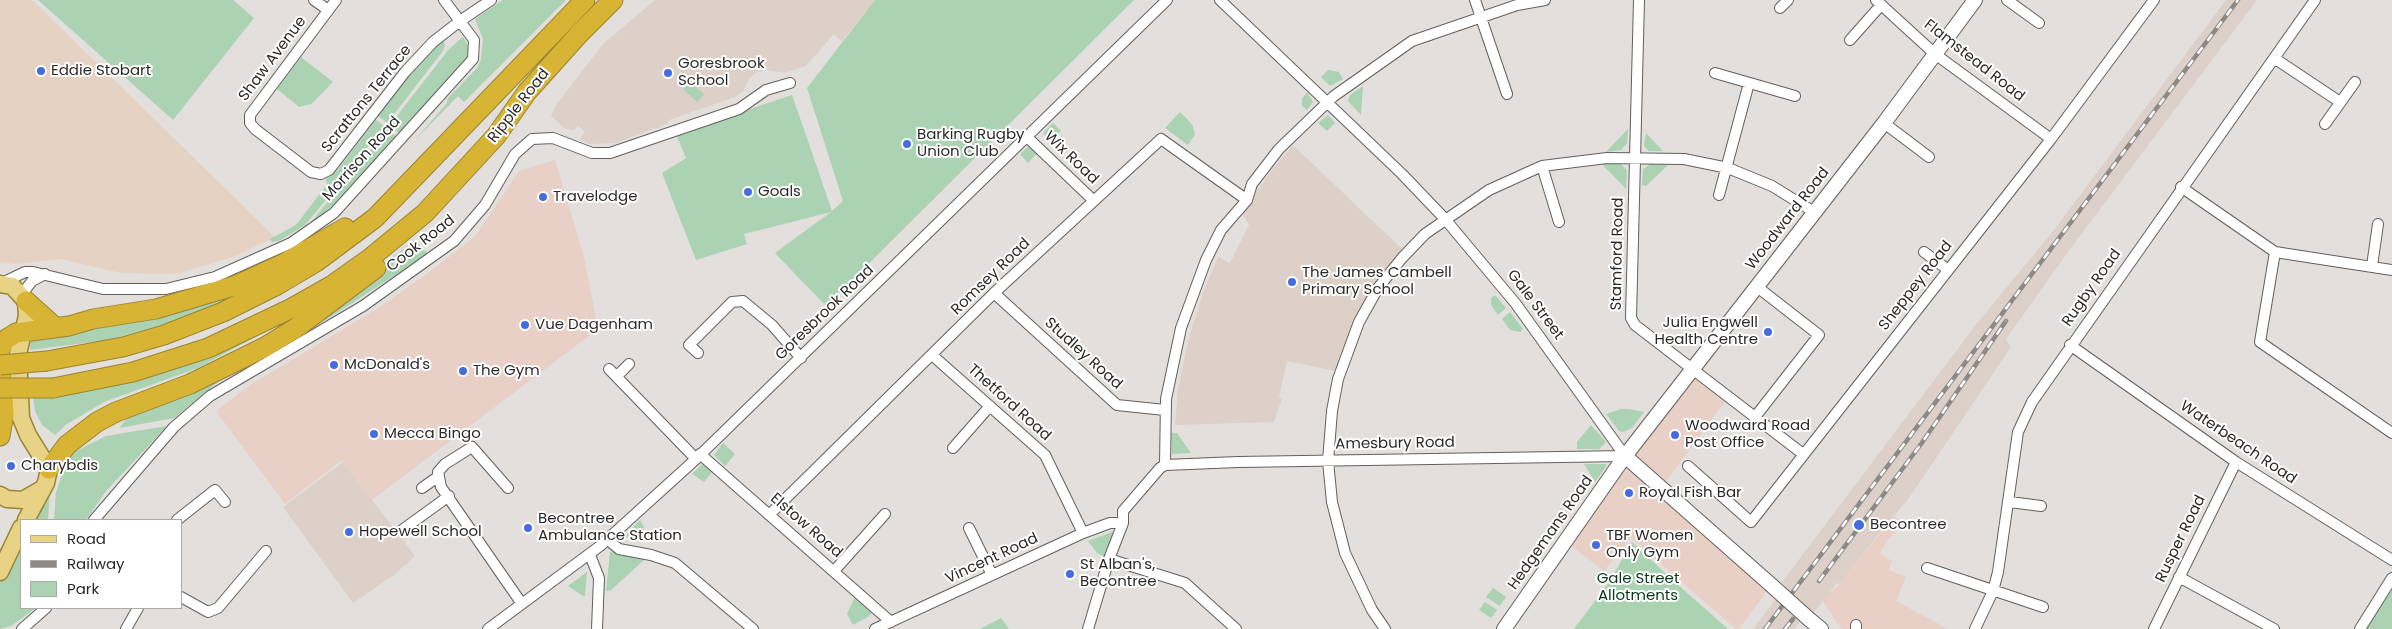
<!DOCTYPE html>
<html>
<head>
<meta charset="utf-8">
<style>
  body { margin:0 }
  #map { position:relative; width:2392px; height:629px; overflow:hidden; background:#e3dfdc; font-family:Poppins,sans-serif }
  canvas { display:block }
  .legend { position:absolute; left:20px; top:519px; width:162px; height:90px; box-sizing:border-box; background:#fff; border:1px solid #abaaa9; margin:0; padding:6px 9px; list-style:none; font-size:15px; color:#2c2a29 }
  .legend li { display:flex; align-items:center; gap:10px; height:25px }
  .legend b { width:25px; border:1px solid #abaaa9 }
</style>
</head>
<body>
<div id="map">
<canvas width="2392" height="629"></canvas>
<ul class="legend">
<li><b style="height:6px;background:#e7d285"></b>Road</li>
<li><b style="height:6px;background:#8c8987"></b>Railway</li>
<li><b style="height:14px;background:#abd2b2"></b>Park</li>
</ul>
</div>
<script>
const ctx = document.querySelector('canvas').getContext('2d');
ctx.lineJoin = 'round';
function paint(path, color) { ctx.fillStyle = color; ctx.fill(path, 'evenodd'); }
const poly = rows => new Path2D(rows.map(r => 'M' + r).join(''));
function stroke(path, color, width, dash) { ctx.strokeStyle = color; ctx.lineWidth = width; ctx.lineCap = dash ? 'butt' : 'round'; ctx.setLineDash(dash || []); ctx.stroke(path); }
function write(font, color, halo, rows, align = 'center') {
  ctx.font = font + ' Poppins,sans-serif'; ctx.lineWidth = 4; ctx.setLineDash([]); ctx.textBaseline = 'middle'; ctx.strokeStyle = halo; ctx.fillStyle = color; for (const [text, x, y, turn = 0] of rows) {
    ctx.save(); ctx.translate(x, y); ctx.rotate((+turn || 0) * Math.PI / 180); ctx.textAlign = isNaN(turn) ? turn : align; if (halo) ctx.strokeText(text, 0, 0); ctx.fillText(text, 0, 0); ctx.restore();
  }
}
paint(poly([
  [555,160,584,257,598,329,372,500,342,460,285,504,216,411,247,387,380,307,443,262,477,234,519,171],
  [1694,379,1700,379,1726,400,1658,492,1767,591,1739,629,1736,629,1631,538,1604,571,1570,545,1621,473,1689,382],
  [1894,516,1904,522,1887,541,1880,554,1892,561,1889,570,1906,577,1896,601,1948,629,1843,629,1837,623,1822,599,1840,584]
]), '#e8d0c6');
paint(poly([
  [0,0,32,0,275,237,238,255,178,274,121,273,60,259,16,264,0,262]
]), '#e6d2c3');
paint(poly([
  [655,0,875,0,842,41,834,34,806,66,785,73,768,70,757,72,749,79,743,91,735,97,669,120,667,124,615,143,589,144,580,139,585,132,578,126,574,130,566,129,551,116,556,105,603,44],
  [2226,0,2257,0,2073,245,2006,339,2010,346,2009,350,1909,498,1877,536,1840,584,1837,583,1804,625,1800,621,1795,629,1753,629,1786,586,1782,582,1975,326,2054,230],
  [1293,145,1402,249,1383,273,1362,307,1340,354,1336,371,1287,361,1279,397,1282,398,1274,422,1175,425,1178,389,1188,341,1204,290,1218,257,1230,263,1249,225,1242,213,1271,171],
  [343,462,415,556,394,575,353,603,283,507]
]), '#dcd0c9');
paint(poly([
  [38,0,233,0,254,18,173,120],
  [503,0,566,0,464,102,458,96,414,141,447,103,447,99,477,68,481,60,483,39,475,19],
  [875,0,1134,0,826,306,775,253,831,212,744,234,747,244,696,260,662,173,686,158,676,134,792,95,832,211,843,201,807,88],
  [463,37,469,48,466,61,399,133,390,125,449,49],
  [443,39,445,45,443,51,387,123,376,114,404,78],
  [301,57,333,82,311,104,299,107,277,89],
  [1328,70,1339,72,1343,79,1330,86,1321,77],
  [690,82,704,94,697,102,683,89],
  [1363,86,1361,115,1348,101,1350,95],
  [1307,92,1313,102,1307,110,1302,106,1302,99],
  [1180,112,1192,124,1195,134,1188,145,1165,128],
  [1328,115,1335,123,1327,131,1318,123],
  [376,120,384,126,334,191,327,186,326,179,336,172],
  [1053,123,1061,131,1049,142,1043,133],
  [387,129,396,136,345,195,308,226],
  [1628,129,1627,143,1621,150,1606,152],
  [1646,133,1663,151,1649,151,1644,146],
  [1030,145,1039,151,1028,163,1020,154],
  [1602,164,1621,164,1627,170,1626,189],
  [1651,164,1668,165,1646,186,1642,185,1643,169],
  [325,187,332,193,305,225,279,241,272,242,270,239,296,225],
  [415,240,428,254,329,318,218,382,174,418,119,428,136,408,321,312],
  [267,279,233,299,172,322,108,340,30,350,31,342,36,336],
  [1495,295,1506,308,1498,315,1491,305,1491,298],
  [1510,312,1523,329,1520,332,1510,330,1502,319],
  [296,315,198,368,104,402,67,424,55,435,42,425,35,411,33,397],
  [1621,409,1629,409,1644,412,1632,428,1623,432,1619,431,1606,414],
  [1591,425,1606,442,1599,449,1577,449,1577,442],
  [167,426,106,491,86,520,54,520,56,492,67,459,72,453,106,436],
  [1171,433,1177,433,1191,453,1172,454],
  [723,443,735,454,725,466,714,455],
  [702,464,712,472,704,482,692,474],
  [1584,464,1605,464,1607,465,1595,482],
  [50,488,48,520,26,520],
  [640,520,644,527,642,540,624,537],
  [21,527,21,608,36,608,11,626,0,629,0,577],
  [1112,532,1115,535,1108,558,1097,553,1088,541],
  [1632,542,1677,584,1728,629,1574,629,1610,581],
  [610,552,644,557,644,560,611,590,606,591],
  [587,572,585,596,583,596,568,586],
  [2392,584,2392,629,2363,629],
  [1493,588,1506,597,1500,606,1486,597],
  [855,597,873,612,868,617,853,625,847,614],
  [1485,602,1497,610,1491,618,1479,610],
  [1001,618,1009,629,980,629]
]), '#abd2b2');
const street = poly([
  [314,0,328,10],
  [336,0,250,115,250,123,255,129,311,172,321,174,329,170,405,72,433,42,460,21,491,0],
  [1220,0,1402,174,1445,219,1516,304,1625,456],
  [1475,0,1507,94],
  [1639,0,1631,318,1635,325,1803,454],
  [1876,0,1935,54,2051,139],
  [2007,0,2039,23],
  [1780,8,1788,0],
  [1850,40,1881,5],
  [2274,58,2340,102],
  [1715,73,1795,96],
  [1884,123,1929,157],
  [2325,124,2355,82],
  [1027,137,1094,201],
  [1542,166,1559,222],
  [2181,187,2275,252,2392,270],
  [1719,195,1749,83],
  [1924,252,1947,269],
  [2275,252,2260,342,2392,433],
  [2372,266,2378,224],
  [2,283,25,272,33,272,103,289,166,289,215,277,291,243,334,213,473,59,474,40,444,0],
  [994,293,1117,405,1165,410],
  [22,294,32,281,45,274],
  [2070,345,2236,462,2392,560],
  [698,353,689,345,732,302,743,301,772,325,801,358],
  [932,355,1045,455,1083,533],
  [609,369,696,459],
  [617,376,629,364],
  [1755,417,1819,335,1756,286],
  [953,448,990,406],
  [700,454,891,622],
  [1165,465,1166,399,1181,328,1206,260,1221,230,1247,200,1252,184,1279,149,1334,96,1412,41,1517,5,1545,0],
  [1688,466,1751,522,2051,139,2154,0],
  [422,488,439,476],
  [508,488,472,447,445,464,438,472,441,487,522,604],
  [2010,502,2041,506],
  [769,515,994,293,1161,139,1247,200],
  [94,520,174,427,210,396,363,306,454,241,485,205,515,154,532,139,553,138,592,153,610,153,739,109,766,90,790,83],
  [177,520,215,490,225,502],
  [969,528,992,575],
  [402,530,449,496],
  [608,540,619,549,651,555,675,563,753,629],
  [590,555,599,578,597,629],
  [1109,559,1185,583,1236,629],
  [1927,568,2043,607],
  [834,571,885,514],
  [2179,577,2274,629],
  [181,597,208,612,218,608,266,551],
  [1856,625,1856,629],
  [22,629,46,608],
  [126,629,138,608],
  [488,629,600,546,696,459,1167,0],
  [875,629,1083,533,1110,523,1123,523],
  [1088,629,1109,559,1123,523,1123,511,1160,468,1165,465,1238,462,1625,456],
  [1385,629,1372,610,1345,553,1332,502,1328,461,1332,411,1338,379,1359,322,1378,288,1402,258,1425,234,1489,190,1542,166,1607,158,1684,159,1728,168,1772,186,1814,212],
  [1975,629,1993,591,1998,572,2018,432,2032,402,2315,0],
  [2154,629,2236,462],
  [2360,629,2392,578]
]);
const secondary = poly([
  [1625,456,1770,584],
  [1810,620,1821,629],
  [1504,629,1625,456,1884,123,1975,0]
]);
const primary = poly([
  [0,284,12,286,26,301,27,316,18,354,21,418,28,435,49,469,46,483,26,520],
  [0,495,7,499,23,500,42,489],
  [0,572,21,528]
]);
const highway = poly([
  [26,301,55,327],
  [0,350,5,340,16,333,69,326,93,319,156,309,237,285,283,264,345,228],
  [47,361,123,347,164,335,223,312,277,285,316,262,375,218,585,0],
  [0,363,4,414,0,436],
  [53,388,133,372,208,348,292,308,331,286,369,259,425,213,496,136,527,92,580,33,613,0],
  [49,469,67,445,97,422,116,412,190,384,265,347,296,328,376,268]
]);
stroke(street, '#635f5c', 12);
stroke(secondary, '#635f5c', 16);
stroke(primary, '#9b8430', 19);
stroke(highway, '#9b8430', 21);
stroke(street, '#fff', 10);
stroke(secondary, '#fff', 14);
stroke(primary, '#e7d285', 16);
stroke(highway, '#d7b433', 19);
const rail = poly([
  [1819,581,1921,444,2006,321],
  [1765,629,2238,0],
  [1785,629,1793,619]
]);
stroke(rail, '#8c8987', 4.5);
stroke(rail, '#fff', 2.5, [8]);
const secondaryBridge = poly([
  [1770,584,1810,620]
]);
const highwayBridge = poly([
  [0,365,47,361],
  [0,388,53,388]
]);
stroke(secondaryBridge, '#635f5c', 16, []);
stroke(highwayBridge, '#9b8430', 21, []);
stroke(secondaryBridge, '#fff', 14);
stroke(highwayBridge, '#d7b433', 19);
for (const [x, y, r, color] of [
  [41,71,5,"#446cde"],
  [668,73,5,"#446cde"],
  [907,144,5,"#446cde"],
  [748,192,5,"#446cde"],
  [543,197,5,"#446cde"],
  [1292,282,5,"#446cde"],
  [525,325,5,"#446cde"],
  [1768,332,5,"#446cde"],
  [334,365,5,"#446cde"],
  [463,371,5,"#446cde"],
  [374,434,5,"#446cde"],
  [1675,435,5,"#446cde"],
  [11,466,5,"#446cde"],
  [1629,493,5,"#446cde"],
  [1859,525,6,"#446cde"],
  [528,528,5,"#446cde"],
  [349,532,5,"#446cde"],
  [1596,545,5,"#446cde"],
  [1070,574,5,"#446cde"]
]) { const dot = new Path2D(); dot.arc(x, y, r, 0, 2 * Math.PI); ctx.fillStyle = color; ctx.fill(dot); stroke(dot, '#fff', 2); }
write('15px', '#2c2a29', '#fff', [
  ["Shaw Avenue",273,59,-53],
  ["Flamstead Road",1974,61,38],
  ["Scrattons Terrace",367,99,-51],
  ["Ripple Road",519,106,-52],
  ["Wix Road",1071,158,44],
  ["Morrison Road",362,159,-48],
  ["Woodward Road",1788,219,-52],
  ["Cook Road",421,244,-38],
  ["Stamford Road",1618,254,-89],
  ["Romsey Road",991,277,-44],
  ["Sheppey Road",1916,286,-52],
  ["Rugby Road",2092,288,-55],
  ["Gale Street",1535,305,53],
  ["Goresbrook Road",825,313,-44],
  ["Studley Road",1083,354,42],
  ["Thetford Road",1009,403,42],
  ["Waterbeach Road",2238,443,34],
  ["Amesbury Road",1395,444,-1],
  ["Elstow Road",806,526,41],
  ["Hedgemans Road",1551,533,-55],
  ["Rusper Road",2181,539,-64],
  ["Vincent Road",992,559,-25]
]);
write('15px', '#2c2a29', '#fff', [
  ["Goresbrook",678,64],
  ["School",678,81],
  ["Eddie Stobart",51,71],
  ["Barking Rugby",917,135],
  ["Union Club",917,152],
  ["Goals",758,192],
  ["Travelodge",553,197],
  ["The James Cambell",1302,273],
  ["Primary School",1302,290],
  ["Julia Engwell",1758,323,"right"],
  ["Health Centre",1758,340,"right"],
  ["Vue Dagenham",535,325],
  ["McDonald's",344,365],
  ["The Gym",473,371],
  ["Woodward Road",1685,426],
  ["Post Office",1685,443],
  ["Mecca Bingo",384,434],
  ["Charybdis",21,466],
  ["Royal Fish Bar",1639,493],
  ["Becontree",538,519],
  ["Ambulance Station",538,536],
  ["Becontree",1870,525],
  ["Hopewell School",359,532],
  ["TBF Women",1606,536],
  ["Only Gym",1606,553],
  ["St Alban's,",1080,565],
  ["Becontree",1080,582]
], 'left');
write('15px', '#0a3619', '#fff', [
  ["Gale Street",1638,579],
  ["Allotments",1638,596]
]);
</script>
</body>
</html>
